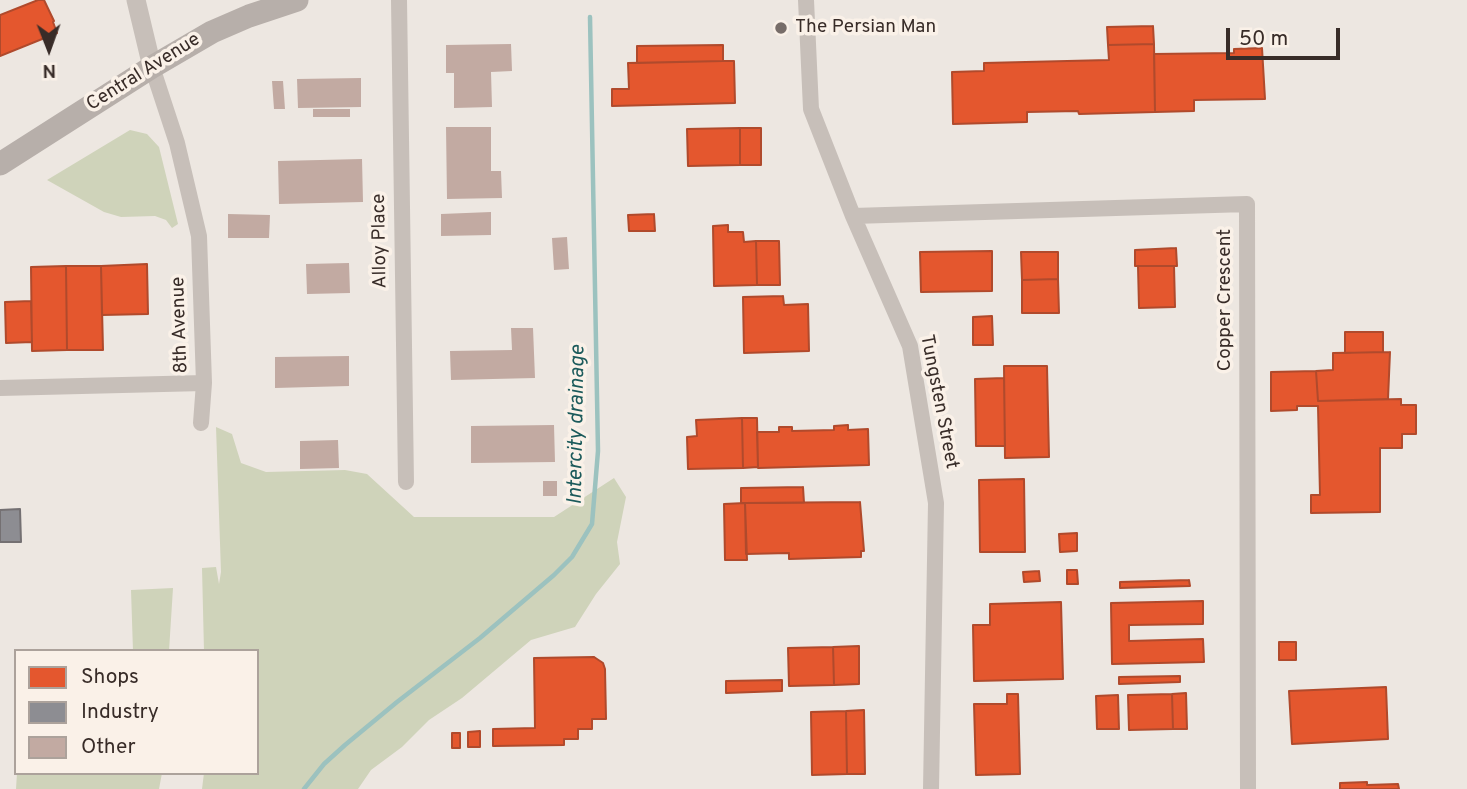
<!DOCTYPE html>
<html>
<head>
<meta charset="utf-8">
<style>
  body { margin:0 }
  #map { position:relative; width:1467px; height:789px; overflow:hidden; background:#ede7e1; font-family:Overpass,sans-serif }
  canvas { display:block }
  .legend { position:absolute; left:14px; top:649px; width:245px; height:126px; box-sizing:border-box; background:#faf1e8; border:2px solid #aca29b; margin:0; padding:9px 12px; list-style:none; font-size:21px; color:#382c28 }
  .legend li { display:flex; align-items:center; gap:14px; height:35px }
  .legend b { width:35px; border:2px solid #aca29b }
  .north { position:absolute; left:14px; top:14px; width:70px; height:70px; -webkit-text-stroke:5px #faf1e8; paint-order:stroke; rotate:179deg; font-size:19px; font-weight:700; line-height:28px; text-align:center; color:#382c28 }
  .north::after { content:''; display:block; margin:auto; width:24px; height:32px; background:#382c28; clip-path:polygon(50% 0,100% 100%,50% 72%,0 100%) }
  .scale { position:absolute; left:1226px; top:28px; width:114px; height:32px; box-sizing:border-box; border:4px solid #382c28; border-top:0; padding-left:9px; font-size:21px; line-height:24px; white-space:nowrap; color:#382c28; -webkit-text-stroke:5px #faf1e8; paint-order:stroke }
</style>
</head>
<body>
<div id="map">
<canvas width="1467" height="789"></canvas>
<ul class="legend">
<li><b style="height:19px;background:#e4572e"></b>Shops</li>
<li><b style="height:19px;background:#8d8d92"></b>Industry</li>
<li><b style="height:19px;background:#c2aaa2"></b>Other</li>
</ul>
<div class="north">N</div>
<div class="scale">50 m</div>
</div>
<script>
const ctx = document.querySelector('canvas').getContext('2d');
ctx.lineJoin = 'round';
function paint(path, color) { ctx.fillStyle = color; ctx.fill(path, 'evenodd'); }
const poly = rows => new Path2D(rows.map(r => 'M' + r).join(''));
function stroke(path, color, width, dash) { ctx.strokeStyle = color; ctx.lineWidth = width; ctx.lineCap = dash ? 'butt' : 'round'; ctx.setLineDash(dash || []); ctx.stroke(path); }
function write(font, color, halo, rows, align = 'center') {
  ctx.font = font + ' Overpass,sans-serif'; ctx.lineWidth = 7; ctx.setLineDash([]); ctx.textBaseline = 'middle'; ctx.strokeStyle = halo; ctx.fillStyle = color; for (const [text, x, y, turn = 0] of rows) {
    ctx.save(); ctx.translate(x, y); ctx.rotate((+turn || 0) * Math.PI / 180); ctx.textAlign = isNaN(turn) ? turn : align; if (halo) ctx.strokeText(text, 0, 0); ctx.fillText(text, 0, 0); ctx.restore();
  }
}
paint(poly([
  [130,130,147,134,159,147,178,224,172,228,166,220,155,216,121,217,104,212,47,180],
  [216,427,232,434,241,463,266,472,345,470,367,474,414,517,554,517,614,478,626,497,617,542,620,564,596,594,575,627,531,640,462,698,429,720,402,747,371,770,358,789,202,789,204,773,257,773,257,651,204,651,202,568,216,567,219,584,221,572],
  [173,588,169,651,133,651,131,590],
  [17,773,162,773,159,789,16,789]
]), '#cfd3ba');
const shops = poly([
  [38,0,44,0,54,21,53,22,57,33,0,56,0,15,38,0],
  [1153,26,1154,44,1108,45,1107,27,1153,26],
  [1154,44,1155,112,1079,114,1078,111,1027,112,1027,122,953,124,952,72,984,71,984,63,1109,60,1108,45,1154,44],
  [723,45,723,61,637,63,637,46,723,45],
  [1262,48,1265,99,1194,100,1194,111,1155,112,1154,54,1234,53,1234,49,1262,48],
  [723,61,734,61,735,103,612,106,612,89,629,89,628,63,723,61],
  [740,128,761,128,761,165,740,165,740,128],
  [740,128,740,165,688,166,687,129,740,128],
  [654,214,655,231,629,231,628,215,654,214],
  [728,225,728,232,743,232,744,242,756,241,757,285,714,286,713,226,728,225],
  [756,241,779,241,780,285,757,285,756,241],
  [1176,248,1177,266,1135,266,1135,250,1176,248],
  [992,251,992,291,921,292,920,252,992,251],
  [1021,252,1058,252,1058,279,1022,280,1021,252],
  [147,264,148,314,102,315,101,266,147,264],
  [66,266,67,350,32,351,31,267,66,266],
  [66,266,101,266,103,350,67,350,66,266],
  [1138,266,1174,266,1175,307,1139,308,1138,266],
  [1058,279,1059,313,1022,313,1022,280,1058,279],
  [783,296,784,305,808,304,809,351,744,353,743,297,783,296],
  [31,301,32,342,6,343,5,302,31,301],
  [992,316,993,345,973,345,973,317,992,316],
  [1345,332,1383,332,1383,352,1345,353,1345,332],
  [1390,352,1388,399,1318,401,1316,371,1333,370,1333,353,1390,352],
  [1004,366,1047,366,1049,457,1005,458,1004,366],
  [1316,371,1318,401,1401,399,1401,405,1416,405,1416,434,1402,434,1402,448,1380,448,1380,512,1311,513,1311,495,1320,495,1318,406,1297,406,1297,410,1271,411,1271,372,1316,371],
  [1004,378,1005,446,976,446,975,379,1004,378],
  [742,418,757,418,758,467,743,468,742,418],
  [742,418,743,468,688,469,687,437,697,436,696,420,742,418],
  [848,425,848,430,868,429,869,465,758,468,757,432,779,432,779,427,792,427,792,431,834,430,834,426,848,425],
  [1024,479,1025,552,980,552,979,480,1024,479],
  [803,487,804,503,741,503,741,488,803,487],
  [860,502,864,551,861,551,861,557,789,559,789,553,746,554,745,503,860,502],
  [745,503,747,560,725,560,724,504,745,503],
  [1077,533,1077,551,1060,552,1059,534,1077,533],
  [1067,570,1077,570,1078,584,1067,584,1067,570],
  [1039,571,1040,581,1024,582,1023,572,1039,571],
  [1189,580,1190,586,1120,588,1120,582,1189,580],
  [1203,601,1203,624,1129,625,1129,641,1203,639,1204,662,1112,664,1111,603,1203,601],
  [1061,602,1063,679,974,681,973,625,990,625,990,604,1061,602],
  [1279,642,1296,642,1296,660,1279,660,1279,642],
  [859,646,859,684,834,685,833,647,859,646],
  [833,647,834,685,789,686,788,648,833,647],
  [594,657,603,663,605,669,606,719,592,719,592,729,578,729,578,739,564,739,564,745,493,746,493,729,535,728,534,658,594,657],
  [1180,676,1180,682,1119,684,1119,677,1180,676],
  [782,680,782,691,726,693,726,681,782,680],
  [1386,687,1388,739,1292,744,1289,691,1386,687],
  [1186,693,1187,729,1173,729,1172,694,1186,693],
  [1007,694,1018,694,1020,774,976,775,974,704,1007,704,1007,694],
  [1172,694,1173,729,1129,730,1128,695,1172,694],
  [1118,695,1119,729,1097,729,1096,696,1118,695],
  [864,710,865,774,847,774,846,711,864,710],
  [846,711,847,774,812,775,811,712,846,711],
  [480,731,480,747,468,747,468,732,480,731],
  [452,733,460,733,460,748,452,748,452,733],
  [1367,782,1367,785,1398,784,1399,789,1340,789,1340,783,1367,782]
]);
paint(shops, '#e4572e');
stroke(shops, '#b04a2c', 2);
const industry = poly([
  [20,509,21,542,0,542,0,510,20,509]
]);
paint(industry, '#8d8d92');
stroke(industry, '#747072', 2);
stroke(poly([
  [304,789,324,764,345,745,397,702,480,638,554,575,572,557,592,524,598,451,590,17]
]), '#9cc2bf', 4.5);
paint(poly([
  [511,44,512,71,491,72,492,107,454,108,454,73,446,73,446,45],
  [361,78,361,107,298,108,297,79],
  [272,81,283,81,285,109,274,109],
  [313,109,350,109,350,117,313,117],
  [446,127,491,127,491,171,501,171,502,198,447,199],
  [362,159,363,202,279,204,278,161],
  [491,212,491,235,441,236,441,214],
  [228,214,270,215,269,238,228,238],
  [567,237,569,269,554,270,552,238],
  [349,263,350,293,307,294,306,264],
  [511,328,533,328,535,378,451,380,450,351,512,350],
  [349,356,349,386,275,388,275,357],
  [554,425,555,462,471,463,471,426],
  [338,440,339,468,300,469,300,441],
  [543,481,557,481,557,496,543,496]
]), '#c2aaa2');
stroke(poly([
  [399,0,406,482],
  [806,0,811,109,853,216,910,346,936,503,931,789],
  [152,67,177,143,199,236,204,383,201,423],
  [853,216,1247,204,1248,789],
  [0,388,204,383]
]), '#c7bfb9', 16);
stroke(poly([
  [136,0,152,67]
]), '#c7bfb9', 19);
stroke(poly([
  [0,164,152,67,212,32,249,16,297,0]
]), '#b7afaa', 23);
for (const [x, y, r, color] of [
  [781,28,7,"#776d69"]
]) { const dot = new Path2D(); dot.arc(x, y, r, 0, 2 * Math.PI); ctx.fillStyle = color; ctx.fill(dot); stroke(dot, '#faf1e8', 2.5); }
write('19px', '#382c28', '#faf1e8', [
  ["The Persian Man",795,28]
], 'left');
write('19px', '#382c28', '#faf1e8', [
  ["Central Avenue",144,73,-32],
  ["Alloy Place",381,241,-91],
  ["Copper Crescent",1226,300,-90],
  ["8th Avenue",181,325,-92],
  ["Tungsten Street",938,402,79]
]);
write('italic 21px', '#1b5a5b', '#faf1e8', [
  ["Intercity drainage",578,425,-89]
]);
</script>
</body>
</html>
